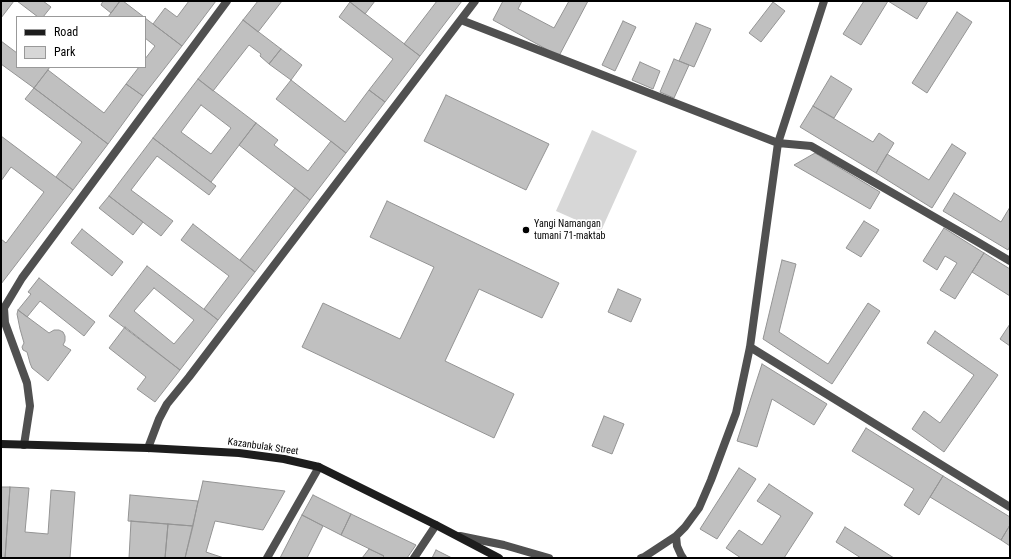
<!DOCTYPE html>
<html>
<head>
<meta charset="utf-8">
<style>
  body { margin:0 }
  #map { position:relative; width:1011px; height:559px; overflow:hidden; background:#fff; font-family:"Roboto Condensed",sans-serif }
  canvas { display:block }
  .frame { position:absolute; inset:0; border:2px solid #000; pointer-events:none }
  .legend { position:absolute; left:16px; top:16px; width:130px; height:52px; box-sizing:border-box; background:#fff; border:1px solid #999; margin:0; padding:5px 7px; list-style:none; font-size:12px; color:#000 }
  .legend li { display:flex; align-items:center; gap:8px; height:20px }
  .legend b { width:20px; border:1px solid #999 }
</style>
</head>
<body>
<div id="map">
<canvas width="1011" height="559"></canvas>
<div class="frame"></div>
<ul class="legend">
<li><b style="height:5px;background:#1d1d1d"></b>Road</li>
<li><b style="height:11px;background:#d7d7d7"></b>Park</li>
</ul>
</div>
<script>
const ctx = document.querySelector('canvas').getContext('2d');
ctx.lineJoin = 'round';
function paint(path, color) { ctx.fillStyle = color; ctx.fill(path, 'evenodd'); }
const poly = rows => new Path2D(rows.map(r => 'M' + r).join(''));
function stroke(path, color, width, dash) { ctx.strokeStyle = color; ctx.lineWidth = width; ctx.lineCap = dash ? 'butt' : 'round'; ctx.setLineDash(dash || []); ctx.stroke(path); }
function write(font, color, halo, rows, align = 'center') {
  ctx.font = font + ' "Roboto Condensed",sans-serif'; ctx.lineWidth = 3.5; ctx.setLineDash([]); ctx.textBaseline = 'middle'; ctx.strokeStyle = halo; ctx.fillStyle = color; for (const [text, x, y, turn = 0] of rows) {
    ctx.save(); ctx.translate(x, y); ctx.rotate((+turn || 0) * Math.PI / 180); ctx.textAlign = isNaN(turn) ? turn : align; if (halo) ctx.strokeText(text, 0, 0); ctx.fillText(text, 0, 0); ctx.restore();
  }
}
paint(poly([
  [592,130,637,151,601,231,556,211]
]), '#d7d7d7');
const building = poly([
  [1,1,14,1,1,18,1,1],
  [17,1,43,1,51,7,43,17,38,17,17,1],
  [103,1,120,1,111,13,101,5,103,1],
  [120,1,123,1,144,17,108,17,120,1],
  [189,1,216,1,182,46,153,24,165,8,177,17,189,1],
  [258,1,282,1,258,32,243,20,258,1],
  [351,1,375,1,365,14,350,2,351,1],
  [437,1,462,1,420,56,404,44,437,1],
  [503,1,522,1,518,9,554,28,569,1,588,1,559,56,493,20,503,1],
  [864,1,888,1,861,45,843,34,864,1],
  [888,1,928,1,917,19,888,1],
  [350,2,420,56,385,102,369,90,393,59,339,17,350,2],
  [773,2,785,11,761,42,749,33,773,2],
  [957,12,972,22,927,93,912,83,957,12],
  [145,18,182,46,143,96,126,84,139,67,145,67,145,59,155,46,145,38,145,18],
  [243,20,281,49,269,64,260,56,261,54,249,45,213,91,198,79,243,20],
  [623,21,636,27,615,71,602,65,623,21],
  [696,23,711,29,694,67,679,61,696,23],
  [1,41,17,53,17,67,50,67,34,88,1,64,1,41],
  [281,49,302,65,291,80,269,64,281,49],
  [674,59,689,65,674,98,660,92,674,59],
  [640,62,660,71,653,89,632,80,640,62],
  [48,70,104,113,126,84,143,96,108,144,34,88,48,70],
  [831,76,852,89,834,118,813,106,831,76],
  [198,79,256,123,211,182,153,138,198,79],
  [201,105,231,128,211,154,181,132,201,105],
  [291,80,345,122,369,90,385,102,346,153,276,99,291,80],
  [34,88,108,144,73,190,56,177,82,142,25,99,34,88],
  [446,95,549,144,526,190,424,141,446,95],
  [813,106,873,142,879,133,894,143,876,173,800,127,813,106],
  [256,123,278,140,274,145,308,171,331,141,346,153,310,200,239,145,256,123],
  [1,136,73,190,1,284,1,239,6,243,44,192,11,167,1,181,1,136],
  [153,138,216,186,209,195,157,156,131,190,173,221,161,236,109,196,153,138],
  [952,144,966,153,932,208,876,173,887,154,929,180,952,144],
  [815,153,880,192,870,209,794,165,815,153],
  [295,188,310,200,255,272,240,260,295,188],
  [954,193,1001,222,1010,207,1010,246,1008,250,943,211,954,193],
  [109,196,143,222,133,235,99,208,109,196],
  [387,201,559,283,542,318,479,289,445,361,514,394,494,438,302,347,323,303,400,339,434,267,370,237,387,201],
  [864,221,879,230,861,257,846,248,864,221],
  [193,224,255,272,218,320,204,309,229,276,181,240,193,224],
  [944,228,984,253,955,299,940,290,957,263,945,256,937,270,923,261,944,228],
  [82,229,123,262,112,276,71,243,82,229],
  [984,253,1010,269,1010,296,972,272,984,253],
  [782,260,796,264,779,332,828,364,868,303,880,311,832,384,763,339,782,260],
  [147,266,218,320,180,370,109,316,147,266],
  [154,288,194,320,174,344,134,311,154,288],
  [39,278,95,322,84,336,40,301,27,317,18,310,31,294,28,292,39,278],
  [618,289,641,299,631,322,608,312,618,289],
  [18,310,49,333,54,330,59,330,63,332,65,336,65,341,63,345,71,350,48,381,32,368,30,363,27,352,23,350,22,347,24,343,20,329,17,314,18,310],
  [1010,324,1010,346,1000,339,1010,324],
  [125,327,180,370,155,402,137,389,146,377,109,348,125,327],
  [935,331,998,375,944,452,912,429,924,411,940,423,974,375,927,343,935,331],
  [762,364,827,404,814,425,772,399,757,447,737,441,762,364],
  [604,416,624,424,612,454,592,446,604,416],
  [866,428,943,476,919,515,904,505,914,489,852,451,866,428],
  [739,468,756,479,717,539,700,529,739,468],
  [943,476,1010,517,1010,525,1001,540,930,497,943,476],
  [203,481,285,491,263,530,215,521,206,552,224,558,185,558,203,481],
  [769,484,813,513,784,558,741,558,726,548,739,530,762,545,781,516,757,501,769,484],
  [1,487,10,487,5,558,1,558,1,487],
  [10,487,29,488,25,532,48,534,51,490,75,492,70,558,5,558,10,487],
  [130,495,198,501,193,526,128,521,130,495],
  [313,495,351,514,341,535,302,515,313,495],
  [351,514,416,545,407,558,382,558,384,556,341,535,351,514],
  [302,515,323,526,307,558,280,558,302,515],
  [131,521,168,524,165,558,129,558,131,521],
  [168,524,193,526,185,558,165,558,168,524],
  [1010,525,1010,546,1001,540,1010,525],
  [845,527,894,558,861,558,836,542,845,527],
  [369,549,384,556,382,558,362,558,369,549],
  [436,550,452,558,432,558,436,550]
]);
paint(building, '#c0c0c0');
stroke(building, '#949494', 1);
stroke(poly([
  [461,20,778,143,811,146,976,241,1010,261],
  [750,347,1010,507],
  [24,445,30,406,27,383,5,323,4,308,22,278,227,1],
  [148,448,159,419,167,404,189,377,475,1],
  [460,536,504,545,549,558],
  [267,558,319,467],
  [414,558,436,525],
  [641,558,644,557,676,536],
  [683,558,681,555,677,546,676,536,685,527,699,508,711,480,736,413,750,347,778,143,824,1]
]), '#505050', 8);
stroke(poly([
  [1,444,148,448,239,453,284,459,319,467,436,525,499,558]
]), '#1d1d1d', 8);
for (const [x, y, r, color] of [
  [526,230,4,"#000"]
]) { const dot = new Path2D(); dot.arc(x, y, r, 0, 2 * Math.PI); ctx.fillStyle = color; ctx.fill(dot); stroke(dot, '#fff', 1.5); }
write('10px', '#000', '#fff', [
  ["Yangi Namangan",534,224],
  ["tumani 71-maktab",534,236]
], 'left');
write('10px', '#000', '#fff', [
  ["Kazanbulak Street",263,447,8]
]);
</script>
</body>
</html>
